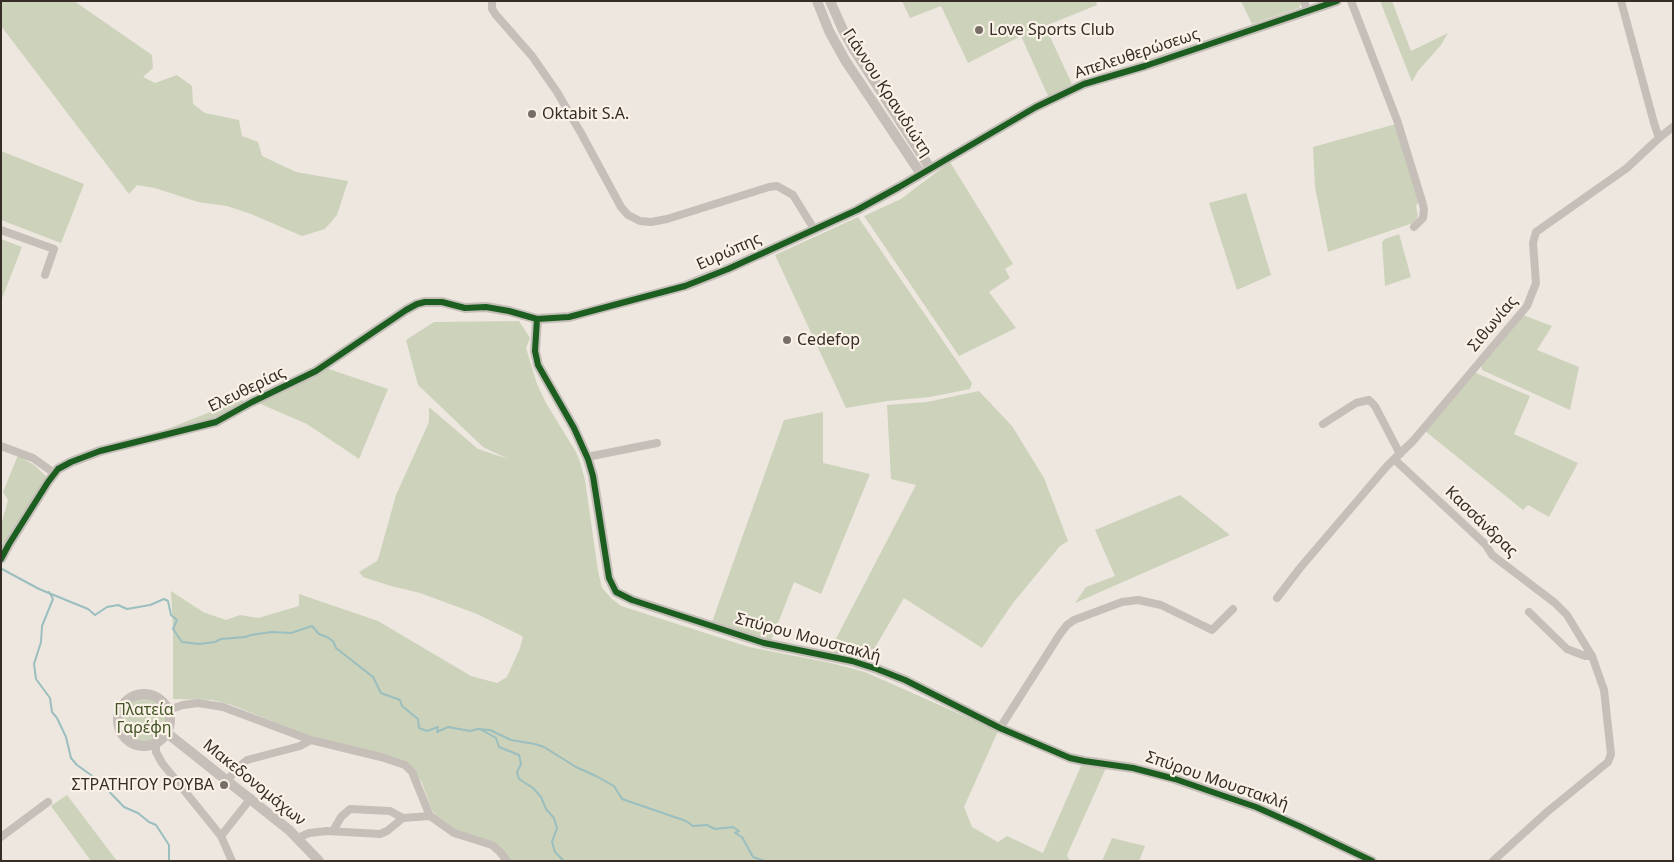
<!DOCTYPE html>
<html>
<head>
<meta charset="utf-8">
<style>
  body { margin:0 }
  #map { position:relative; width:1674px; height:862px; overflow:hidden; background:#ede7e0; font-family:"Noto Sans",sans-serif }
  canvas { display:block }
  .frame { position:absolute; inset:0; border:2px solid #372d27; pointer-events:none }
</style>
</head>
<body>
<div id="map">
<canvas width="1674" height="862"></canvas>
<div class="frame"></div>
</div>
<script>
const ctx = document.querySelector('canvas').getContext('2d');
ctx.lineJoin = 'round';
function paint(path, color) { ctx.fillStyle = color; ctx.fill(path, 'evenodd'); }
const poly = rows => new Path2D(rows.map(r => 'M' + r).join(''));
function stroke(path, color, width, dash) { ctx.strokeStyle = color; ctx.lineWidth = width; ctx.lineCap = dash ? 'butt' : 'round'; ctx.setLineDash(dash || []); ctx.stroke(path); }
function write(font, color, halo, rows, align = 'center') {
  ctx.font = font + ' "Noto Sans",sans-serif'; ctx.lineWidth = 4.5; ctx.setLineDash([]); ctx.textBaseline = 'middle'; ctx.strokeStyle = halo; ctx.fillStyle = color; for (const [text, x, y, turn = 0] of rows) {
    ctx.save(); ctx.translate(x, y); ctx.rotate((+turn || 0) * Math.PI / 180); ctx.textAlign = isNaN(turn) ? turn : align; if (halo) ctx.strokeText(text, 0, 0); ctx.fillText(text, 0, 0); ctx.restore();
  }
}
paint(poly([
  [1,1,74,1,152,55,153,68,143,77,155,83,177,75,192,86,193,104,205,113,239,120,242,136,258,142,262,156,296,172,348,181,337,215,325,229,302,236,251,214,227,206,198,202,155,188,137,185,129,194,1,26],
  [902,1,1096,1,1097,5,1045,26,1072,84,1048,96,1021,36,968,63,941,6,910,18],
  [1241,1,1302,1,1299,8,1252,24],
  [1380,1,1392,1,1411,51,1448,33,1441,45,1418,71,1412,82],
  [1396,124,1420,200,1416,206,1418,216,1413,223,1328,252,1315,187,1313,147],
  [1,151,84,184,61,243,1,220],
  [950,162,1013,264,1005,269,1010,278,989,292,1016,328,959,356,864,216,901,199],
  [1246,193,1271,275,1237,290,1209,203],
  [858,217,972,383,970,389,930,397,887,401,846,408,775,255],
  [1399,234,1411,277,1385,286,1382,242,1385,239],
  [1,239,22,247,1,301],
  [1523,315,1552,326,1537,350,1579,367,1570,410,1482,370,1481,364],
  [519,321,530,338,526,348,537,384,546,403,576,452,580,462,585,480,598,571,602,588,612,599,621,606,749,647,831,663,865,672,998,731,964,807,972,827,998,842,1007,836,1043,853,1081,766,1106,768,1067,855,1070,861,512,861,498,846,471,839,438,819,432,810,422,783,411,767,299,732,232,705,212,700,173,699,173,629,171,591,203,612,226,620,240,615,258,618,299,606,299,594,378,621,471,676,497,683,507,677,520,648,523,637,520,635,477,614,420,593,391,586,363,577,359,572,377,561,379,556,396,495,429,422,429,407,478,449,508,459,483,447,418,385,406,340,434,322],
  [326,368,388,389,359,459,307,424,256,402],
  [1473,373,1476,373,1530,396,1514,434,1578,463,1549,517,1528,505,1523,510,1425,431],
  [979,391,1012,426,1044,478,1068,541,1060,546,1013,603,982,648,904,598,867,661,829,652,916,485,891,479,887,405,927,402],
  [241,400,246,402,206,422,147,437],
  [823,412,823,463,870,474,821,594,794,582,771,641,712,622,784,420],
  [18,455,34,465,46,476,45,482,1,550,1,525,8,500,3,492],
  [1180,495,1230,535,1075,603,1086,587,1115,576,1095,530],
  '121 720a23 23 0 1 1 46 0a23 23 0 1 1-46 0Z',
  [67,795,117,861,91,861,51,806],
  [1112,838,1145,846,1139,861,1102,861]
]), '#cdd3ba');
stroke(poly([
  [2,569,39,589,88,609,95,615,107,607,118,605,127,609,150,605,164,599,168,601,171,615,177,620,173,629,182,642,199,644,215,642,221,639,245,637,251,635,271,632,291,633,312,626,319,634,327,637,333,641,336,648,373,677,381,693,400,700,402,706,418,719,419,728,427,731,438,727,437,732,448,727,470,731,478,729,490,730,511,740,535,744,544,747,576,767,596,776,614,786,622,799,686,821,693,826,707,825,715,829,733,827,739,831,735,833,742,837,753,857,765,861],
  [49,592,53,599,42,626,41,642,34,664,36,679,50,698,52,712,57,718,66,737,71,758,77,765,98,780,124,807,138,813,149,822,156,825,169,845,169,861],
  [480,729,496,738,499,747,519,755,521,764,517,772,519,779,533,788,541,797,546,809,554,818,557,828,552,842,555,852,564,861]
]), '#9bbebf', 2);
stroke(poly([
  [492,1,492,9,496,15,532,56,557,92,581,133,621,207,628,215,640,221,651,222,667,219,769,187,777,186,793,195,814,229],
  [1304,1,1308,12],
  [1351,1,1397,120,1422,201,1424,209,1423,218,1414,227],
  [1659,138,1673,127],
  [1,230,54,249,45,275],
  [1323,424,1356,403,1369,400,1375,406,1400,454],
  [1,446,33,458,54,473],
  [587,457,657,443],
  [1394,459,1486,545,1492,555,1555,603,1567,615,1592,656,1604,690,1611,754,1608,762,1547,812,1493,861],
  [1277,598,1300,568,1387,466,1413,441,1527,306,1536,283,1533,243,1536,232,1627,168,1659,138,1654,123,1621,1],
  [1529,612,1567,649,1585,656,1592,656],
  [168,710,183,705,198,703,223,707,311,740,381,757,405,765,412,772,430,816,454,833,492,845,500,852,507,861],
  [1000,728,1060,634,1067,625,1074,620,1122,602,1138,600,1161,605,1212,630,1233,609],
  [156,743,156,752,162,763,221,836,232,861],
  [228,780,237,768,247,760,300,746,311,740],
  [333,831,341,817,350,809,390,811,403,818],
  [221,836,251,798],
  [1,837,48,802],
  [298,838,309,833,327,831,380,834,387,831,403,818,430,816]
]), '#c6bfb9', 8);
stroke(poly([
  [817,1,829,31,845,60,921,174],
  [830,1,843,30,853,48,930,168],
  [537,319,535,351,538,365,574,428,588,459,593,476,609,578,616,592,632,600,764,643,852,661,877,669,905,680,1000,728,1070,758,1084,761,1133,768,1175,779,1221,795,1256,807,1301,827,1372,861],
  [1,559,9,544,48,482,58,469,71,462,100,451,216,422,252,402,316,371,406,310,417,304,425,302,442,302,465,308,486,307,509,311,537,319,569,317,685,286,728,269,857,210,899,187,1036,107,1084,84,1145,66,1337,1],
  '118 720a26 26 0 1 1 52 0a26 26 0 1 1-52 0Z',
  [167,733,289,830,319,861]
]), '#c6bfb9', 10);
stroke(poly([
  [537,319,535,351,538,365,574,428,588,459,593,476,609,578,616,592,632,600,764,643,852,661,877,669,905,680,1000,728,1070,758,1084,761,1133,768,1175,779,1221,795,1256,807,1301,827,1372,861],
  [1,559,9,544,48,482,58,469,71,462,100,451,216,422,252,402,316,371,406,310,417,304,425,302,442,302,465,308,486,307,509,311,537,319,569,317,685,286,728,269,857,210,899,187,1036,107,1084,84,1145,66,1337,1]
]), '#1b5e20', 6);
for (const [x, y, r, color] of [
  [979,30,5,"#776e68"],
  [532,114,5,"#776e68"],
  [787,340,5,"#776e68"],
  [224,785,5,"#776e68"]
]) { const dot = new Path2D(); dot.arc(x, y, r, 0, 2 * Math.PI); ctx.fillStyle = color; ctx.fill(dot); stroke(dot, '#faf2e7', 2); }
write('16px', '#372d27', '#faf2e7', [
  ["Love Sports Club",989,30],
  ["Oktabit S.A.",542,114],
  ["Cedefop",797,340],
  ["ΣΤΡΑΤΗΓΟΥ ΡΟΥΒΑ",214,785,"right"]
], 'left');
write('16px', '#372d27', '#faf2e7', [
  ["Απελευθερώσεως",1137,54,-18],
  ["Γιάννου Κρανιδιώτη",887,93,57],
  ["Ευρώπης",729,252,-24],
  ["Σιθωνίας",1493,324,-50],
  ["Ελευθερίας",247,390,-26],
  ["Κασσάνδρας",1481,522,44],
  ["Σπύρου Μουστακλή",808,638,15],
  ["Σπύρου Μουστακλή",1217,781,19],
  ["Μακεδονομάχων",254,783,39]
]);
write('16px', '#44562a', '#faf2e7', [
  ["Πλατεία",144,710],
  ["Γαρέφη",144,728]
]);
</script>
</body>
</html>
